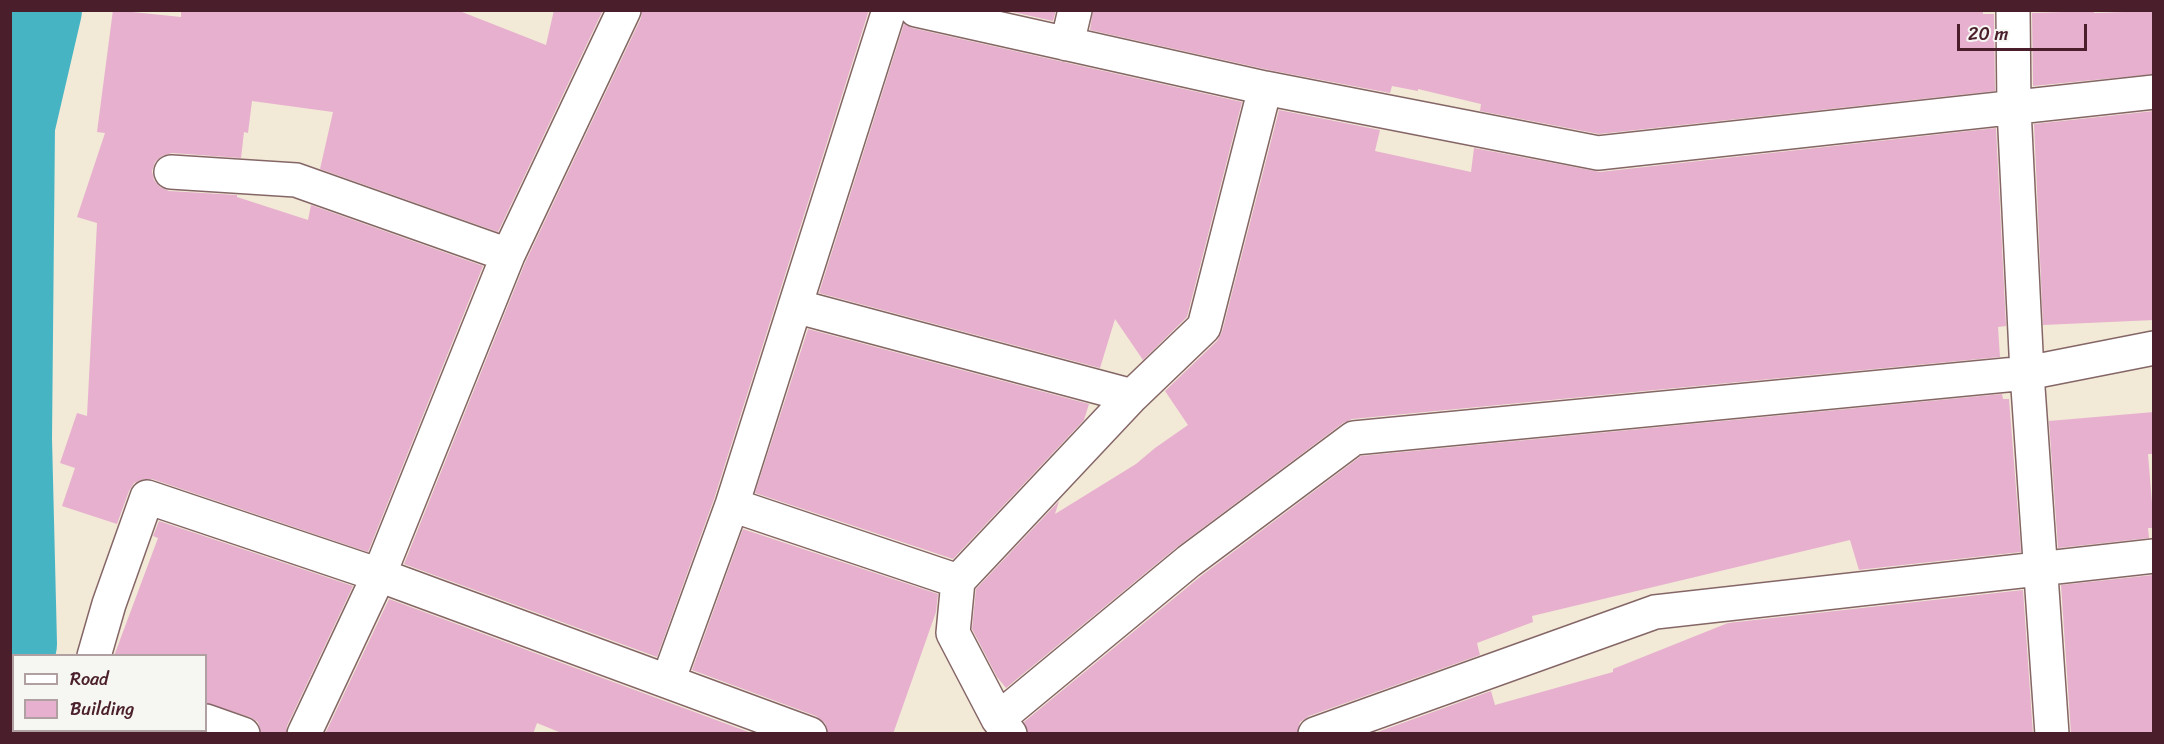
<!DOCTYPE html>
<html>
<head>
<meta charset="utf-8">
<style>
  body { margin:0 }
  #map { position:relative; width:2164px; height:744px; overflow:hidden; background:#f2e9d6; font-family:Sriracha,sans-serif }
  canvas { display:block }
  .frame { position:absolute; inset:0; border:12px solid #4a1f2b; pointer-events:none }
  .legend { position:absolute; left:12px; top:654px; width:195px; height:78px; box-sizing:border-box; background:#f6f6f2; border:2px solid #b1a0a2; margin:0; padding:8px 10px; list-style:none; font-size:18px; color:#4a1f2b }
  .legend li { display:flex; align-items:center; gap:12px; height:30px }
  .legend b { width:30px; border:2px solid #b1a0a2 }
  .scale { position:absolute; left:1957px; top:24px; width:130px; height:27px; box-sizing:border-box; border:3px solid #4a1f2b; border-top:0; padding-left:8px; font-size:18px; line-height:21px; white-space:nowrap; color:#4a1f2b; -webkit-text-stroke:4px #f6f6f2; paint-order:stroke }
</style>
</head>
<body>
<div id="map">
<canvas width="2164" height="744"></canvas>
<div class="frame"></div>
<ul class="legend">
<li><b style="height:8px;background:#fff"></b>Road</li>
<li><b style="height:16px;background:#e7b0cf"></b>Building</li>
</ul>
<div class="scale">20 m</div>
</div>
<script>
const ctx = document.querySelector('canvas').getContext('2d');
ctx.lineJoin = 'round';
const poly = rows => new Path2D(rows.map(r => 'M' + r).join(''));
function stroke(path, color, width, dash) { ctx.strokeStyle = color; ctx.lineWidth = width; ctx.lineCap = dash ? 'butt' : 'round'; ctx.setLineDash(dash || []); ctx.stroke(path); }
function paint(path, color) { ctx.fillStyle = color; ctx.fill(path, 'evenodd'); }
stroke(poly([
  [15,656,18,644,13,439,16,126,43,10]
]), '#47b4c4', 78);
paint(poly([
  [113,10,181,17,181,10,457,10,546,45,554,10,603,10,498,232,320,169,333,112,252,101,248,133,244,132,241,158,172,153,162,156,155,162,152,171,154,180,160,187,169,191,237,195,237,197,308,220,311,205,483,266,368,552,152,479,143,479,134,483,129,491,117,524,62,506,75,468,60,463,77,413,87,416,97,223,77,217,105,133,97,132],
  [642,10,869,10,714,499,657,657,404,564,525,263,641,18],
  [1004,10,1056,10,1053,21],
  [1093,10,1983,10,1983,14,1994,14,1995,91,1599,134,1480,111,1481,104,1418,89,1418,91,1392,86,1390,93,1269,70,1090,30],
  [2094,11,2094,13,2154,11,2154,74,2033,86,2032,13],
  [904,24,912,28,1242,102,1187,317,1143,360,1115,319,1100,368,819,293],
  [1279,110,1380,130,1375,151,1471,172,1474,148,1600,172,1996,128,2006,326,1998,327,2000,357,1352,419,1343,423,1177,547,1006,688,997,677,972,629,976,589,1059,501,1055,514,1136,464,1155,448,1188,425,1165,391,1217,341,1222,332],
  [2154,111,2154,320,2043,325,2034,124],
  [808,329,1089,404,1084,420,953,559,755,493],
  [2002,394,2003,399,2009,399,2021,552,1857,570,1859,570,1850,540,1532,616,1533,622,1477,643,1480,655,1309,716,1300,722,1297,734,1028,734,1024,722,1201,576,1361,456],
  [2154,412,2154,454,2148,454,2154,528,2148,528,2149,538,2058,548,2049,421],
  [159,521,353,586,287,726,286,734,261,734,258,722,250,717,206,703,206,656,114,656,158,538,153,536],
  [743,529,938,594,936,612,893,734,828,734,825,723,816,716,692,670],
  [2153,575,2154,734,2071,734,2061,585],
  [2023,590,2033,734,1372,734,1491,691,1495,705,1613,672,1613,669,1728,623],
  [389,599,754,734,564,734,537,723,533,734,325,734]
]), '#e7b0cf');
const minor = poly([
  [889,10,732,505,958,581,953,633,998,719,1010,734],
  [916,10,1265,88,1598,153,2154,92],
  [2013,10,2014,109,2027,373,2052,734],
  [1067,44,1075,10],
  [171,172,296,180,508,255],
  [795,306,1132,396],
  [958,581,1132,396,1204,327,1265,88],
  [94,656,109,604,147,497,379,575,810,734],
  [668,681,732,505],
  [998,719,1189,561,1354,438,2027,373,2154,348],
  [206,721,243,734],
  [70,734,71,730],
  [304,734,379,575,508,255,624,10],
  [1315,734,1655,612,2154,556]
]);
stroke(minor, '#856667', 36);
stroke(minor, '#fff', 33);
</script>
</body>
</html>
